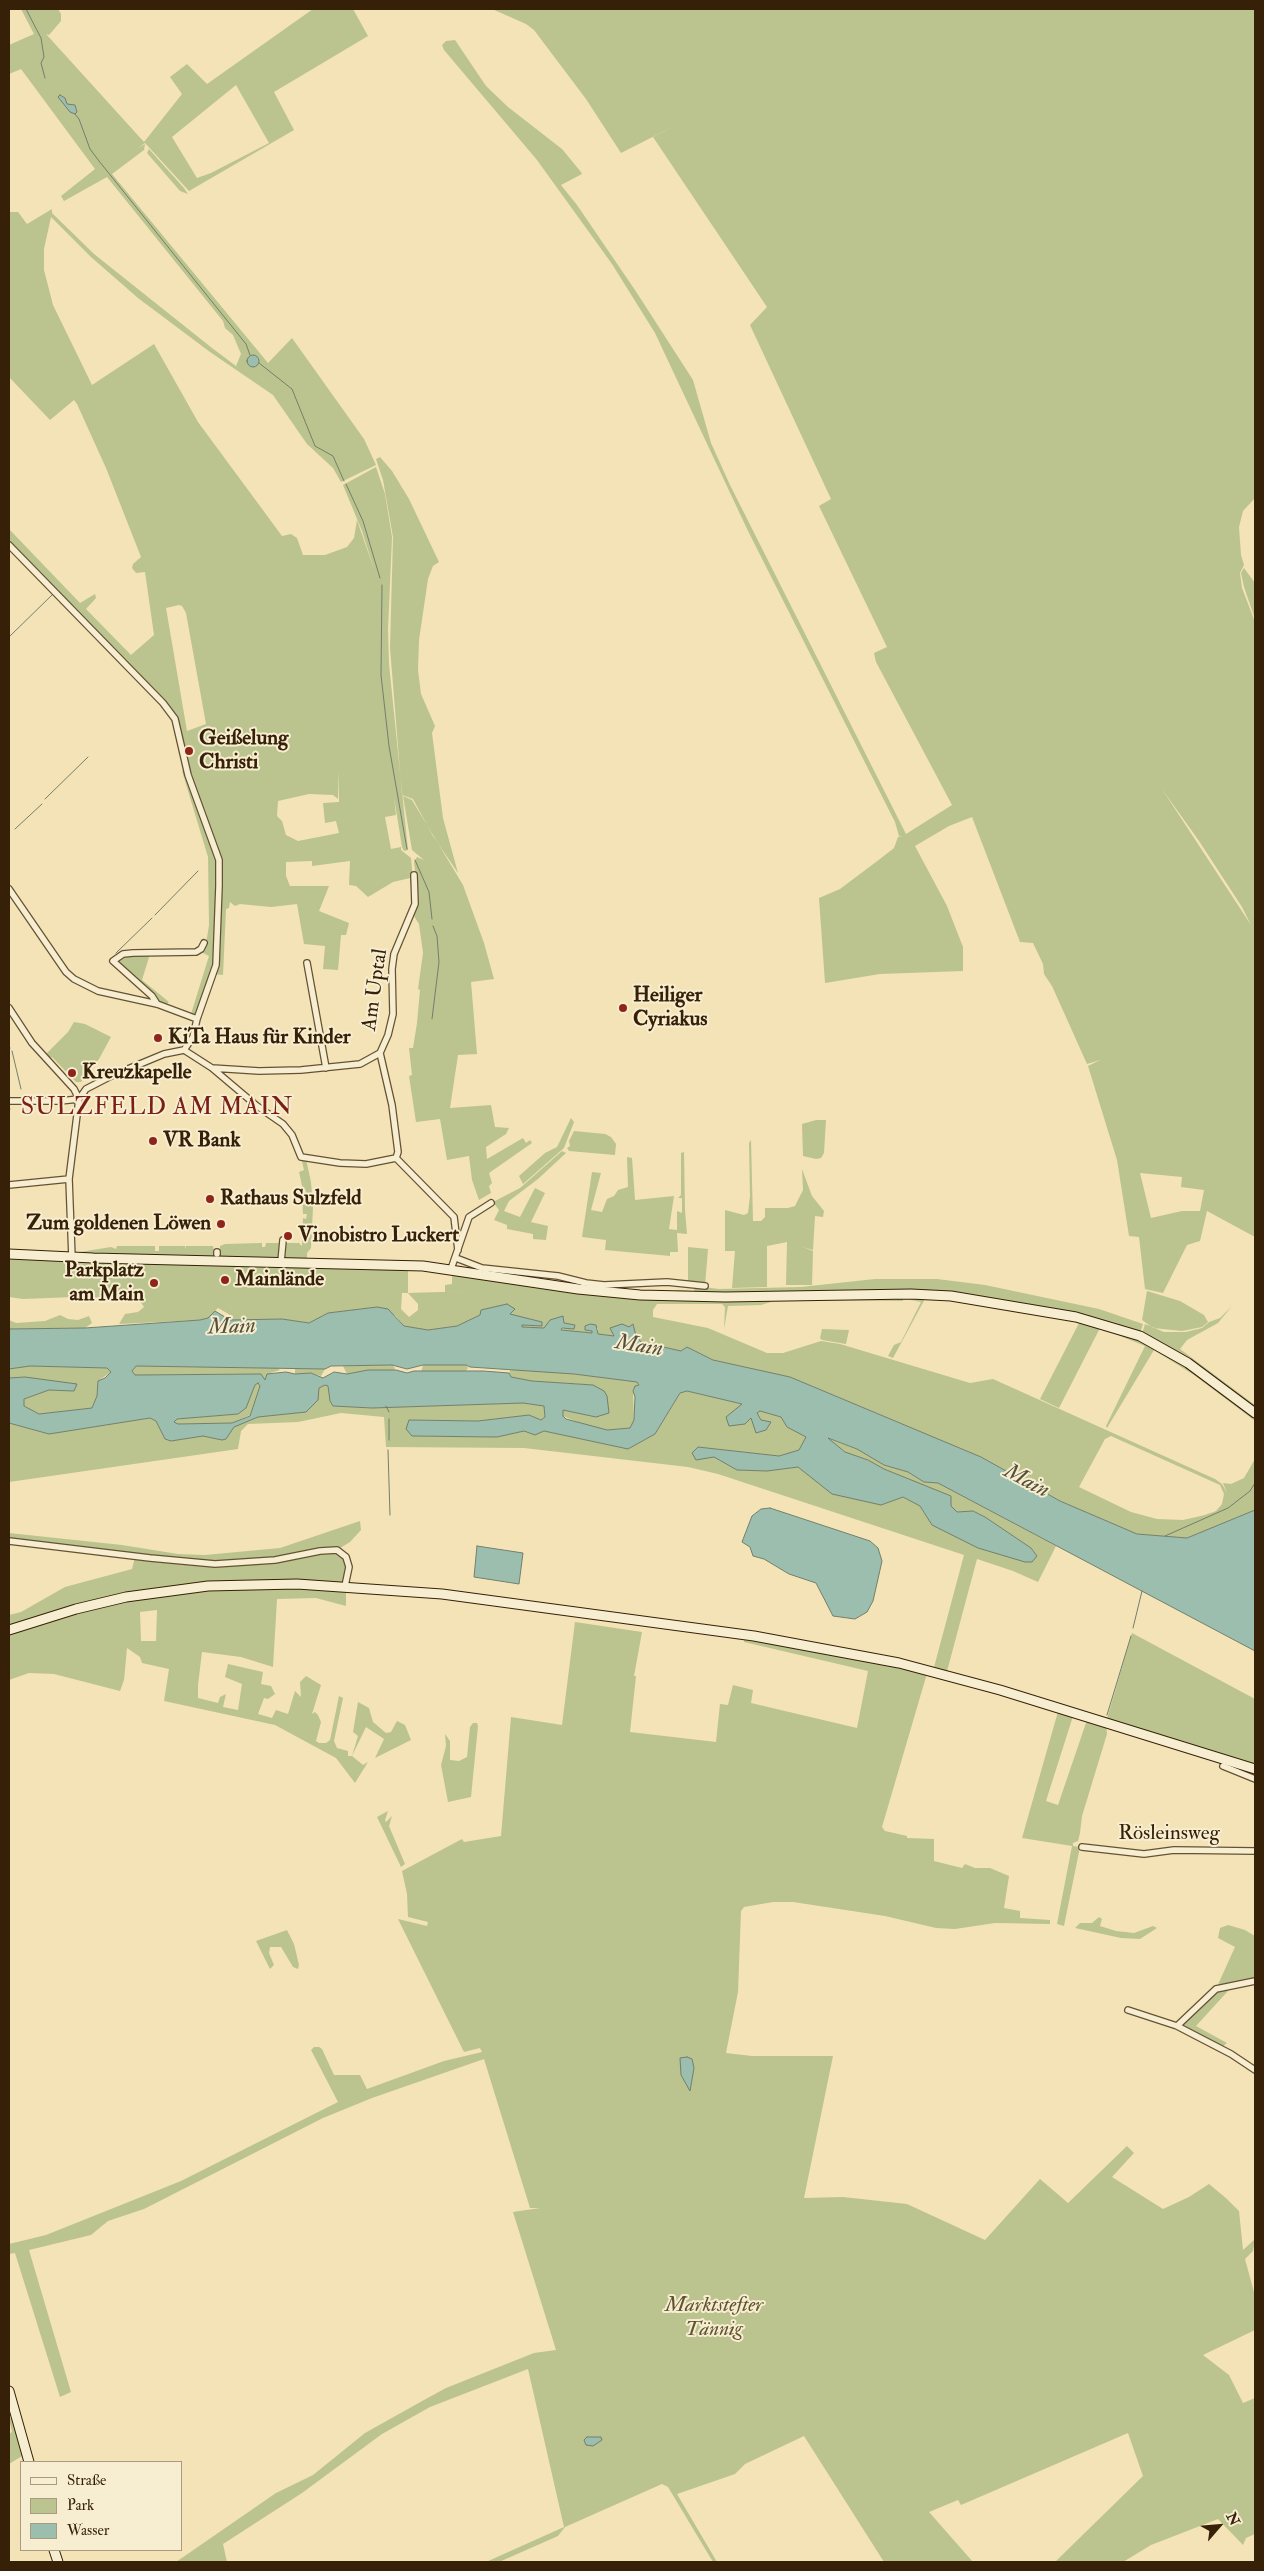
<!DOCTYPE html>
<html>
<head>
<meta charset="utf-8">
<style>
  body { margin:0 }
  #map { position:relative; width:1264px; height:2571px; overflow:hidden; background:#f3e3b6; font-family:"IM FELL Double Pica",serif }
  canvas { display:block }
  .frame { position:absolute; inset:0; border:10px solid #362108; pointer-events:none }
  .legend { position:absolute; left:20px; top:2461px; width:162px; height:90px; box-sizing:border-box; background:#f7edd0; border:1px solid #aa9b80; margin:0; padding:6px 9px; list-style:none; font-size:15px; color:#362108 }
  .legend li { display:flex; align-items:center; gap:10px; height:25px }
  .legend b { width:25px; border:1px solid #aa9b80 }
  .north { position:absolute; left:1194px; top:2501px; width:50px; height:50px; -webkit-text-stroke:4px #f7edd0; paint-order:stroke; rotate:63deg; font-size:14px; font-weight:700; line-height:20px; text-align:center; color:#362108 }
  .north::after { content:''; display:block; margin:auto; width:18px; height:22px; background:#362108; clip-path:polygon(50% 0,100% 100%,50% 72%,0 100%) }
</style>
</head>
<body>
<div id="map">
<canvas width="1264" height="2571"></canvas>
<div class="frame"></div>
<ul class="legend">
<li><b style="height:6px;background:#f7edd0"></b>Straße</li>
<li><b style="height:14px;background:#bbc48e"></b>Park</li>
<li><b style="height:14px;background:#9bbeae"></b>Wasser</li>
</ul>
<div class="north">N</div>
</div>
<script>
const ctx = document.querySelector('canvas').getContext('2d');
ctx.lineJoin = 'round';
function paint(path, color) { ctx.fillStyle = color; ctx.fill(path, 'evenodd'); }
const poly = rows => new Path2D(rows.map(r => 'M' + r).join(''));
function stroke(path, color, width, dash) { ctx.strokeStyle = color; ctx.lineWidth = width; ctx.lineCap = dash ? 'butt' : 'round'; ctx.setLineDash(dash || []); ctx.stroke(path); }
function write(font, color, halo, rows, align = 'center') {
  ctx.font = font + ' "IM FELL Double Pica",serif'; ctx.lineWidth = 4; ctx.setLineDash([]); ctx.textBaseline = 'middle'; ctx.strokeStyle = halo; ctx.fillStyle = color; for (const [text, x, y, turn = 0] of rows) {
    ctx.save(); ctx.translate(x, y); ctx.rotate((+turn || 0) * Math.PI / 180); ctx.textAlign = isNaN(turn) ? turn : align; if (halo) ctx.strokeText(text, 0, 0); ctx.fillText(text, 0, 0); ctx.restore();
  }
}
paint(poly([
  [21,9,58,9,61,14,61,21,49,35,46,34,144,142,182,94,170,77,187,64,207,84,313,9,353,9,368,36,274,92,294,130,189,191,145,143,138,148,145,144,144,150,112,174,268,363,292,338,364,439,376,465,341,482,333,468,307,444,273,395,210,352,138,298,91,257,51,217,44,249,44,270,53,305,92,385,154,344,198,422,282,536,291,534,297,538,303,555,325,555,347,547,354,538,357,520,375,572,362,531,343,485,376,467,385,494,392,537,388,630,389,664,408,850,404,851,402,847,394,797,396,815,385,817,391,849,401,847,401,850,411,858,414,890,413,904,410,911,412,896,410,878,393,882,368,897,356,886,349,885,350,861,312,866,312,861,286,862,286,876,290,886,329,886,319,911,349,923,346,935,341,935,338,970,323,969,325,946,304,944,297,904,271,907,240,904,235,906,230,902,229,908,226,909,223,975,213,974,197,1016,191,1014,209,956,199,951,207,938,209,925,208,857,182,771,185,768,175,719,9,544,9,529,80,603,95,594,96,598,86,609,131,655,154,635,145,572,136,573,132,568,133,564,141,557,106,468,77,404,74,400,50,420,9,377,9,212,18,212,27,224,52,209,52,213,94,254,212,348,236,366,241,354,233,335,225,328,223,321,107,177,64,201,61,196,95,169,21,69,9,74,9,45,34,34],
  [236,85,269,143,211,173,197,178,172,137],
  [179,605,182,606,186,613,206,724,187,731,166,608],
  [339,771,339,802,323,803,325,823,336,821,339,833,298,841,286,835,282,821,277,816,278,801,309,794,333,795,338,799],
  [492,9,1255,9,1255,498,1243,511,1239,527,1241,555,1244,565,1240,573,1242,588,1255,622,1255,1237,1207,1211,1200,1241,1187,1245,1163,1293,1145,1289,1139,1237,1129,1236,1117,1160,1088,1066,1100,1060,1087,1064,1052,986,1044,974,1043,964,1033,943,1020,942,972,817,949,826,915,846,947,906,963,947,963,971,880,974,825,983,819,898,840,889,880,859,894,848,898,837,902,836,899,836,895,822,748,531,655,333,612,264,537,160,444,50,442,45,446,41,455,40,486,86,508,107,562,149,581,172,582,174,561,185,577,205,635,290,693,380,711,443,730,485,906,834,952,805,876,662,874,653,887,647,886,645,819,506,831,499,750,325,767,307,653,137,682,122,621,153,586,99,534,30,526,24],
  [1162,789,1199,841,1242,907,1251,925],
  [1140,1173,1182,1177,1181,1187,1204,1190,1200,1211,1182,1211,1151,1218],
  [149,149,184,188,188,194,180,191,147,153],
  [380,457,392,471,409,499,439,562,433,566,428,579,419,640,418,670,421,694,435,726,432,733,443,818,458,873,433,836,413,799,402,795,390,648,393,537,383,480,376,459],
  [1244,568,1255,583,1255,619,1244,587,1241,573],
  [403,796,412,800,463,885,484,943,494,979,471,982,477,1054,458,1055,450,1108,491,1105,495,1127,509,1128,506,1134,486,1147,487,1159,523,1138,526,1143,530,1140,532,1143,489,1173,492,1183,489,1186,491,1193,479,1200,472,1180,469,1156,447,1160,440,1119,416,1122,409,1076,412,1075,409,1048,413,1048,417,1023,420,990,418,989,423,953,419,924,414,916,418,898,414,862,417,857,424,860,412,850],
  [150,954,142,980,169,1002,167,1004,157,1002,114,961,119,957],
  [74,1022,85,1024,111,1037,99,1059,81,1082,76,1082,52,1057,50,1059,45,1055,68,1032],
  [571,1118,574,1122,564,1148,523,1184,519,1176,545,1153,557,1147],
  [816,1120,826,1120,824,1153,821,1158,816,1159,803,1156,802,1124],
  [574,1131,605,1134,611,1137,616,1144,615,1155,569,1151,567,1148,570,1146,569,1141],
  [751,1140,753,1221,761,1221,765,1217,765,1208,788,1208,795,1206,803,1190,802,1169,812,1196,824,1211,823,1217,815,1216,813,1250,803,1247,813,1251,812,1285,786,1285,787,1242,767,1246,767,1287,732,1288,735,1251,725,1251,725,1210,744,1215,748,1213,750,1196,749,1143],
  [562,1151,566,1153,538,1179,509,1201,504,1211,520,1217,535,1188,545,1193,531,1222,548,1226,546,1240,533,1239,533,1234,507,1229,507,1225,494,1220,499,1210,493,1202,520,1188],
  [684,1152,685,1210,687,1234,677,1233,678,1252,670,1252,670,1256,605,1250,606,1240,582,1237,592,1172,601,1173,591,1210,602,1212,607,1199,614,1196,618,1190,628,1187,627,1157,632,1158,635,1200,674,1196,669,1229,677,1230,677,1211,682,1213,682,1198,678,1198,681,1195,681,1153],
  [301,1157,306,1159,311,1182,313,1207,311,1248,307,1253,307,1262,408,1265,408,1293,474,1291,445,1292,445,1285,452,1284,452,1270,605,1295,771,1298,771,1302,761,1305,728,1306,724,1329,725,1307,722,1304,657,1304,653,1310,653,1317,708,1328,767,1353,783,1353,821,1341,840,1344,970,1383,993,1379,1215,1479,1222,1484,1227,1493,1223,1483,1231,1484,1244,1478,1255,1459,1255,1510,1187,1538,1137,1534,1060,1501,981,1457,790,1377,713,1360,687,1347,681,1351,641,1342,629,1327,614,1333,614,1337,598,1334,598,1328,585,1330,592,1331,592,1333,561,1330,575,1325,564,1323,544,1328,522,1327,522,1325,542,1326,480,1315,457,1326,428,1330,404,1326,396,1316,377,1307,328,1313,309,1323,282,1319,230,1320,232,1316,218,1308,208,1318,200,1320,119,1324,125,1314,138,1312,144,1307,136,1295,116,1298,74,1297,23,1299,9,1297,9,1258,136,1264,136,1259,82,1257,80,1252,111,1247,116,1249,117,1246,155,1246,155,1251,159,1251,159,1246,185,1246,185,1249,186,1246,213,1246,214,1252,220,1252,220,1246,225,1244,262,1243,262,1247,265,1247,266,1243,299,1243,302,1246,303,1218,306,1219,307,1214,303,1214,302,1194,305,1194,306,1190,303,1190,299,1172,304,1170],
  [402,1293,408,1293,418,1304,418,1310,409,1317,401,1309],
  [1111,1436,1220,1485,1224,1494,1222,1504,1216,1511,1205,1515,1183,1520,1157,1519,1131,1512,1079,1487,1105,1439],
  [688,1247,708,1249,705,1286,678,1283,678,1280,688,1280],
  [875,1279,937,1279,985,1285,1099,1309,1143,1324,1140,1333,981,1299,673,1293,676,1290,694,1291,695,1286,719,1289,801,1287],
  [1147,1291,1180,1301,1204,1315,1208,1322,1202,1327,1182,1331,1153,1328,1142,1320],
  [913,1295,981,1301,1077,1318,1123,1330,1157,1346,1188,1364,1255,1414,1255,1421,1194,1375,1154,1350,1107,1428,1106,1426,1145,1346,1100,1328,1059,1408,1040,1399,1079,1323,1061,1318,974,1303,926,1297,893,1358,888,1356,894,1345,901,1342,921,1302,911,1300],
  [903,1296,903,1301,782,1300],
  [1232,1306,1218,1323,1187,1340,1180,1349,1255,1405,1255,1411,1142,1334,1145,1324,1164,1332,1186,1332,1202,1328,1209,1322,1220,1318],
  [60,1315,68,1319,78,1320,89,1316,92,1323,85,1328,9,1329,9,1320,16,1323,45,1321],
  [822,1329,849,1330,846,1344,822,1340,820,1338],
  [392,1365,395,1368,393,1372,368,1370,347,1374,343,1366],
  [423,1365,466,1365,468,1368,466,1371,421,1372],
  [30,1366,107,1368,111,1372,98,1381,97,1396,92,1408,39,1414,24,1406,24,1399,49,1390,74,1391,25,1377,9,1378,9,1369],
  [136,1366,277,1368,280,1370,267,1374,265,1380,261,1374,135,1375,132,1370],
  [295,1368,325,1369,321,1376,311,1373,295,1374],
  [511,1369,574,1374,637,1382,639,1384,633,1390,634,1420,630,1428,607,1430,587,1426,563,1416,563,1410,596,1417,593,1385,532,1381,511,1377,509,1373],
  [258,1382,260,1386,250,1415,232,1423,178,1424,174,1422,177,1419,238,1414,246,1408,255,1385],
  [325,1385,328,1386,330,1401,333,1406,372,1408,523,1403,544,1406,545,1417,541,1420,529,1415,478,1421,409,1420,412,1436,497,1437,524,1431,535,1435,544,1431,628,1449,655,1434,681,1392,687,1391,742,1404,751,1418,761,1420,756,1413,760,1411,781,1417,787,1427,807,1437,799,1450,779,1456,698,1447,737,1470,767,1471,798,1467,813,1478,881,1505,903,1497,920,1506,932,1525,1037,1556,1031,1548,985,1517,973,1511,957,1512,951,1506,951,1496,884,1469,868,1460,845,1452,826,1438,857,1449,884,1465,908,1472,924,1482,938,1483,1056,1546,1038,1582,1013,1571,977,1559,946,1675,933,1671,964,1555,718,1474,688,1467,524,1448,386,1447,384,1417,341,1413,298,1422,248,1424,241,1431,238,1449,9,1482,9,1423,49,1434,150,1418,156,1421,165,1439,171,1441,203,1436,222,1440,226,1439,233,1427,258,1417,306,1412,318,1388],
  [360,1521,361,1530,350,1542,337,1550,346,1557,346,1606,316,1598,277,1599,273,1667,241,1657,202,1652,198,1685,198,1698,218,1703,220,1697,226,1694,223,1707,238,1710,242,1684,225,1677,228,1664,263,1672,261,1684,271,1686,275,1694,268,1699,264,1698,258,1714,272,1718,276,1710,288,1714,295,1691,301,1697,300,1682,306,1676,321,1685,312,1714,315,1712,318,1715,321,1722,316,1741,319,1743,326,1743,330,1740,339,1696,343,1698,334,1741,337,1748,348,1751,348,1756,352,1756,358,1736,353,1732,358,1702,369,1708,373,1722,386,1733,391,1732,397,1721,405,1725,411,1740,375,1758,384,1739,366,1727,352,1756,363,1765,368,1762,355,1783,336,1758,275,1725,164,1701,169,1669,142,1663,140,1657,127,1648,124,1680,120,1691,54,1674,29,1673,9,1680,9,1615,21,1612,65,1587,132,1569,135,1557,9,1541,9,1533,122,1545,178,1554,205,1555,280,1548],
  [157,1610,156,1641,141,1641,140,1612],
  [575,1622,642,1632,634,1676,636,1676,630,1732,716,1742,720,1704,728,1705,733,1685,753,1690,751,1703,857,1728,868,1671,744,1642,744,1638,717,1630,928,1670,882,1827,885,1831,907,1836,907,1838,934,1839,934,1861,962,1868,965,1864,975,1868,990,1868,1009,1876,1004,1908,1020,1911,1020,1918,1050,1920,1050,1924,995,1923,955,1929,936,1928,885,1916,793,1902,773,1902,744,1907,741,1911,738,1992,726,2053,752,2056,833,2056,804,2198,843,2197,907,2204,985,2240,1040,2179,1068,2203,1127,2146,1134,2153,1112,2177,1163,2209,1189,2197,1209,2184,1227,2199,1239,2211,1243,2250,1255,2239,1253,2251,1245,2259,1255,2296,1255,2330,1203,2355,1229,2375,1243,2403,1255,2398,1255,2534,1246,2538,1243,2545,1218,2519,1151,2545,1123,2562,1055,2562,1143,2476,1128,2433,961,2505,958,2500,929,2512,973,2562,884,2562,804,2436,745,2464,735,2474,677,2494,717,2562,713,2562,668,2487,662,2484,565,2527,558,2536,499,2562,486,2562,564,2527,528,2369,430,2407,382,2434,302,2493,223,2544,227,2562,176,2562,276,2493,313,2475,365,2433,424,2400,446,2388,534,2353,556,2350,513,2212,540,2208,530,2208,484,2059,372,2098,323,2118,144,2209,108,2221,91,2235,29,2250,71,2392,60,2397,15,2253,9,2254,9,2244,46,2235,181,2181,338,2102,311,2050,314,2047,319,2047,322,2049,334,2075,360,2075,367,2089,444,2061,482,2052,480,2048,464,2052,398,1919,427,1926,428,1922,408,1917,407,1894,402,1871,462,1839,464,1842,501,1836,511,1717,562,1725],
  [1132,1633,1255,1699,1255,1769,1106,1723,1107,1734,1082,1816,1080,1833,1078,1841,1073,1843,1073,1846,1080,1847,1064,1926,1057,1924,1072,1846,1022,1838,1059,1708,1074,1713,1046,1801,1058,1805,1088,1717,1106,1722],
  [473,1723,477,1723,478,1726,471,1797,448,1802,441,1765,446,1746,445,1734,450,1741,450,1760,459,1761,467,1757,470,1727],
  [388,1811,385,1820,386,1822,392,1816,389,1826,405,1864,401,1867,377,1817],
  [1099,1917,1102,1919,1100,1926,1116,1931,1134,1933,1153,1926,1157,1928,1140,1939,1121,1938,1075,1928,1080,1923,1092,1923],
  [1228,1925,1245,1930,1255,1936,1255,1981,1223,1987,1228,1991,1196,2026,1227,2043,1220,2049,1177,2026,1216,1989,1235,1947,1218,1938,1220,1928],
  [287,1930,294,1944,299,1965,298,1969,293,1967,281,1947,270,1947,269,1953,274,1965,270,1969,256,1941],
  [16,2415,27,2453,9,2464,9,2434,12,2432,9,2419]
]), '#bbc48e');
const water = poly([
  [60,95,65,98,67,104,75,105,77,112,75,114,70,112,58,97,60,95],
  '247 361a6 6 0 1 1 12 0a6 6 0 1 1-12 0Z',
  [507,1304,515,1309,510,1314,542,1322,542,1326,522,1325,522,1327,544,1328,550,1320,563,1316,564,1323,575,1325,574,1329,562,1328,561,1330,592,1333,592,1331,585,1330,585,1326,590,1324,596,1325,598,1334,614,1336,610,1328,622,1324,629,1327,633,1324,636,1336,641,1342,681,1351,687,1347,713,1360,790,1377,981,1457,1060,1501,1137,1534,1187,1538,1255,1510,1255,1651,938,1483,924,1482,908,1472,884,1465,857,1449,828,1438,845,1452,868,1460,884,1469,951,1496,951,1506,957,1512,973,1511,985,1517,1031,1548,1037,1556,1032,1562,1025,1562,978,1548,932,1525,920,1506,903,1497,881,1505,832,1494,798,1467,767,1471,737,1470,714,1457,696,1460,692,1453,698,1447,779,1456,799,1450,806,1437,787,1427,781,1417,760,1411,757,1413,761,1420,771,1422,766,1430,756,1433,751,1418,745,1424,729,1426,726,1417,742,1404,687,1391,680,1393,655,1434,628,1449,544,1431,535,1435,524,1431,497,1437,412,1436,406,1429,409,1420,478,1421,529,1415,541,1420,545,1417,544,1406,523,1403,372,1408,333,1406,330,1401,328,1386,325,1385,319,1388,318,1400,306,1412,258,1417,234,1427,226,1439,222,1440,203,1436,171,1441,165,1439,156,1421,150,1418,49,1434,9,1423,9,1378,25,1377,77,1384,74,1391,49,1390,24,1399,24,1406,39,1414,92,1408,97,1396,98,1381,105,1378,111,1372,107,1368,30,1366,9,1369,9,1329,85,1328,200,1320,208,1318,215,1311,230,1320,282,1319,309,1323,328,1313,377,1307,388,1309,404,1326,428,1330,457,1326,480,1315,481,1310,507,1304],
  [392,1365,407,1369,423,1365,466,1365,470,1367,574,1374,637,1382,639,1385,635,1386,633,1391,635,1397,634,1420,630,1428,607,1430,566,1419,563,1416,563,1410,596,1417,609,1413,607,1396,604,1391,593,1385,532,1381,511,1377,509,1373,483,1371,414,1371,407,1373,396,1370,368,1370,347,1374,334,1372,323,1378,311,1373,295,1374,286,1372,267,1374,265,1380,261,1374,135,1375,132,1371,136,1366,325,1369,331,1366,392,1365],
  [258,1383,260,1386,250,1416,232,1423,178,1424,174,1422,177,1419,238,1414,246,1408,255,1385,258,1383],
  [770,1508,870,1541,878,1548,882,1561,873,1601,867,1612,855,1619,833,1616,816,1583,789,1574,764,1559,753,1556,750,1547,742,1542,752,1516,761,1509,770,1508],
  [477,1546,523,1553,519,1584,474,1577,477,1546],
  [687,2057,692,2059,694,2068,690,2091,681,2075,680,2058,687,2057],
  [587,2437,601,2437,602,2440,593,2446,586,2445,584,2440,587,2437]
]);
paint(water, '#9bbeae');
stroke(water, '#737f6c', 1);
stroke(poly([
  [26,9,41,38,44,57,41,63,45,78],
  [75,114,79,119,90,149,99,161,246,344,250,355],
  [259,363,292,389,315,446,333,456,344,481],
  [346,484,363,521,380,578],
  [382,585,381,675,389,746,407,849],
  [9,637,52,595],
  [45,799,88,757],
  [15,829,42,804],
  [415,860,429,892,432,919],
  [155,915,198,871],
  [116,953,152,918],
  [432,1019,439,962,437,936,433,926],
  [9,1046,10,1048],
  [12,1051,21,1089],
  [9,1111,10,1109],
  [386,1406,389,1412],
  [389,1440,389,1419],
  [388,1450,390,1515],
  [1165,1536,1228,1508,1250,1491,1255,1483],
  [1133,1628,1142,1591],
  [1107,1715,1131,1636]
]), '#737f6c', 1);
const street = poly([
  [9,545,163,703,175,719,188,775,219,860,219,886,216,965,197,1019,193,1037,184,1050],
  [9,889,66,972,74,979,98,991,157,1004,197,1019],
  [307,963,326,1068],
  [157,1004,152,996,113,961,123,954,133,953,196,952,201,949,204,943],
  [9,1008,32,1043,74,1089,79,1099],
  [184,1050,212,1068,259,1071,301,1070,360,1064,380,1053,388,1035,393,1014,392,969,394,954,415,904,414,875],
  [380,1053,392,1105,398,1152,396,1158],
  [212,1068,257,1106,283,1124,292,1135,301,1157,340,1163,366,1164,396,1158],
  [9,1101,60,1101,79,1099],
  [396,1158,454,1217,458,1250],
  [9,1185,69,1179],
  [217,1252,217,1254],
  [72,1258,69,1179,79,1099,86,1089,111,1076,164,1054,184,1050],
  [456,1258,482,1268,558,1276,586,1283,604,1285,667,1282,705,1286],
  [281,1262,283,1240],
  [451,1269,469,1217,491,1203],
  [9,1541,150,1558,215,1564,275,1560,320,1551,337,1550,346,1557,349,1567,345,1586],
  [1223,1766,1255,1779],
  [1082,1847,1144,1854,1174,1850,1255,1851],
  [1128,2010,1177,2026,1231,2054,1255,2070],
  [1177,2026,1216,1989,1255,1981]
]);
const secondary = poly([
  [9,1254,93,1258,423,1266,578,1289,640,1295,725,1297,911,1294,951,1296,1076,1317,1140,1336,1188,1363,1255,1413],
  [9,1630,76,1609,126,1597,208,1586,297,1584,442,1594,754,1636,899,1663,1000,1690,1255,1769],
  [9,2391,29,2462],
  [54,2550,58,2562]
]);
stroke(street, '#655234', 8);
stroke(secondary, '#362108', 11);
stroke(street, '#f7edd0', 5.5);
stroke(secondary, '#f7edd0', 9);
for (const [x, y, r, color] of [
  [189,751,5,"#8f2418"],
  [623,1008,5,"#8f2418"],
  [158,1038,5,"#8f2418"],
  [72,1073,5,"#8f2418"],
  [153,1141,5,"#8f2418"],
  [210,1199,5,"#8f2418"],
  [221,1224,5,"#8f2418"],
  [288,1236,5,"#8f2418"],
  [225,1280,5,"#8f2418"],
  [154,1283,5,"#8f2418"]
]) { const dot = new Path2D(); dot.arc(x, y, r, 0, 2 * Math.PI); ctx.fillStyle = color; ctx.fill(dot); stroke(dot, '#f7edd0', 2); }
write('bold 21px', '#362108', '#f7edd0', [
  ["Geißelung",199,739],
  ["Christi",199,763],
  ["Heiliger",633,996],
  ["Cyriakus",633,1020],
  ["KiTa Haus für Kinder",168,1038],
  ["Kreuzkapelle",82,1073],
  ["VR Bank",163,1141],
  ["Rathaus Sulzfeld",220,1199],
  ["Zum goldenen Löwen",211,1224,"right"],
  ["Vinobistro Luckert",298,1236],
  ["Parkplatz",144,1271,"right"],
  ["am Main",144,1295,"right"],
  ["Mainlände",235,1280]
], 'left');
write('21px', '#362108', '#f7edd0', [
  ["Am Uptal",376,990,-82],
  ["Rösleinsweg",1169,1834]
]);
write('italic 21px', '#5e5230', '#f7edd0', [
  ["Marktstefter",714,2306],
  ["Tännig",714,2330]
]);
write('italic 22px', '#54503a', '#f7edd0', [
  ["Main",232,1328,-2],
  ["Main",639,1347,9],
  ["Main",1026,1482,28]
]);
ctx.letterSpacing = '1px';
write('24px', '#7a1f14', '#f7edd0', [
  ["SULZFELD AM MAIN",157,1109]
]);
ctx.letterSpacing = '0px';
</script>
</body>
</html>
